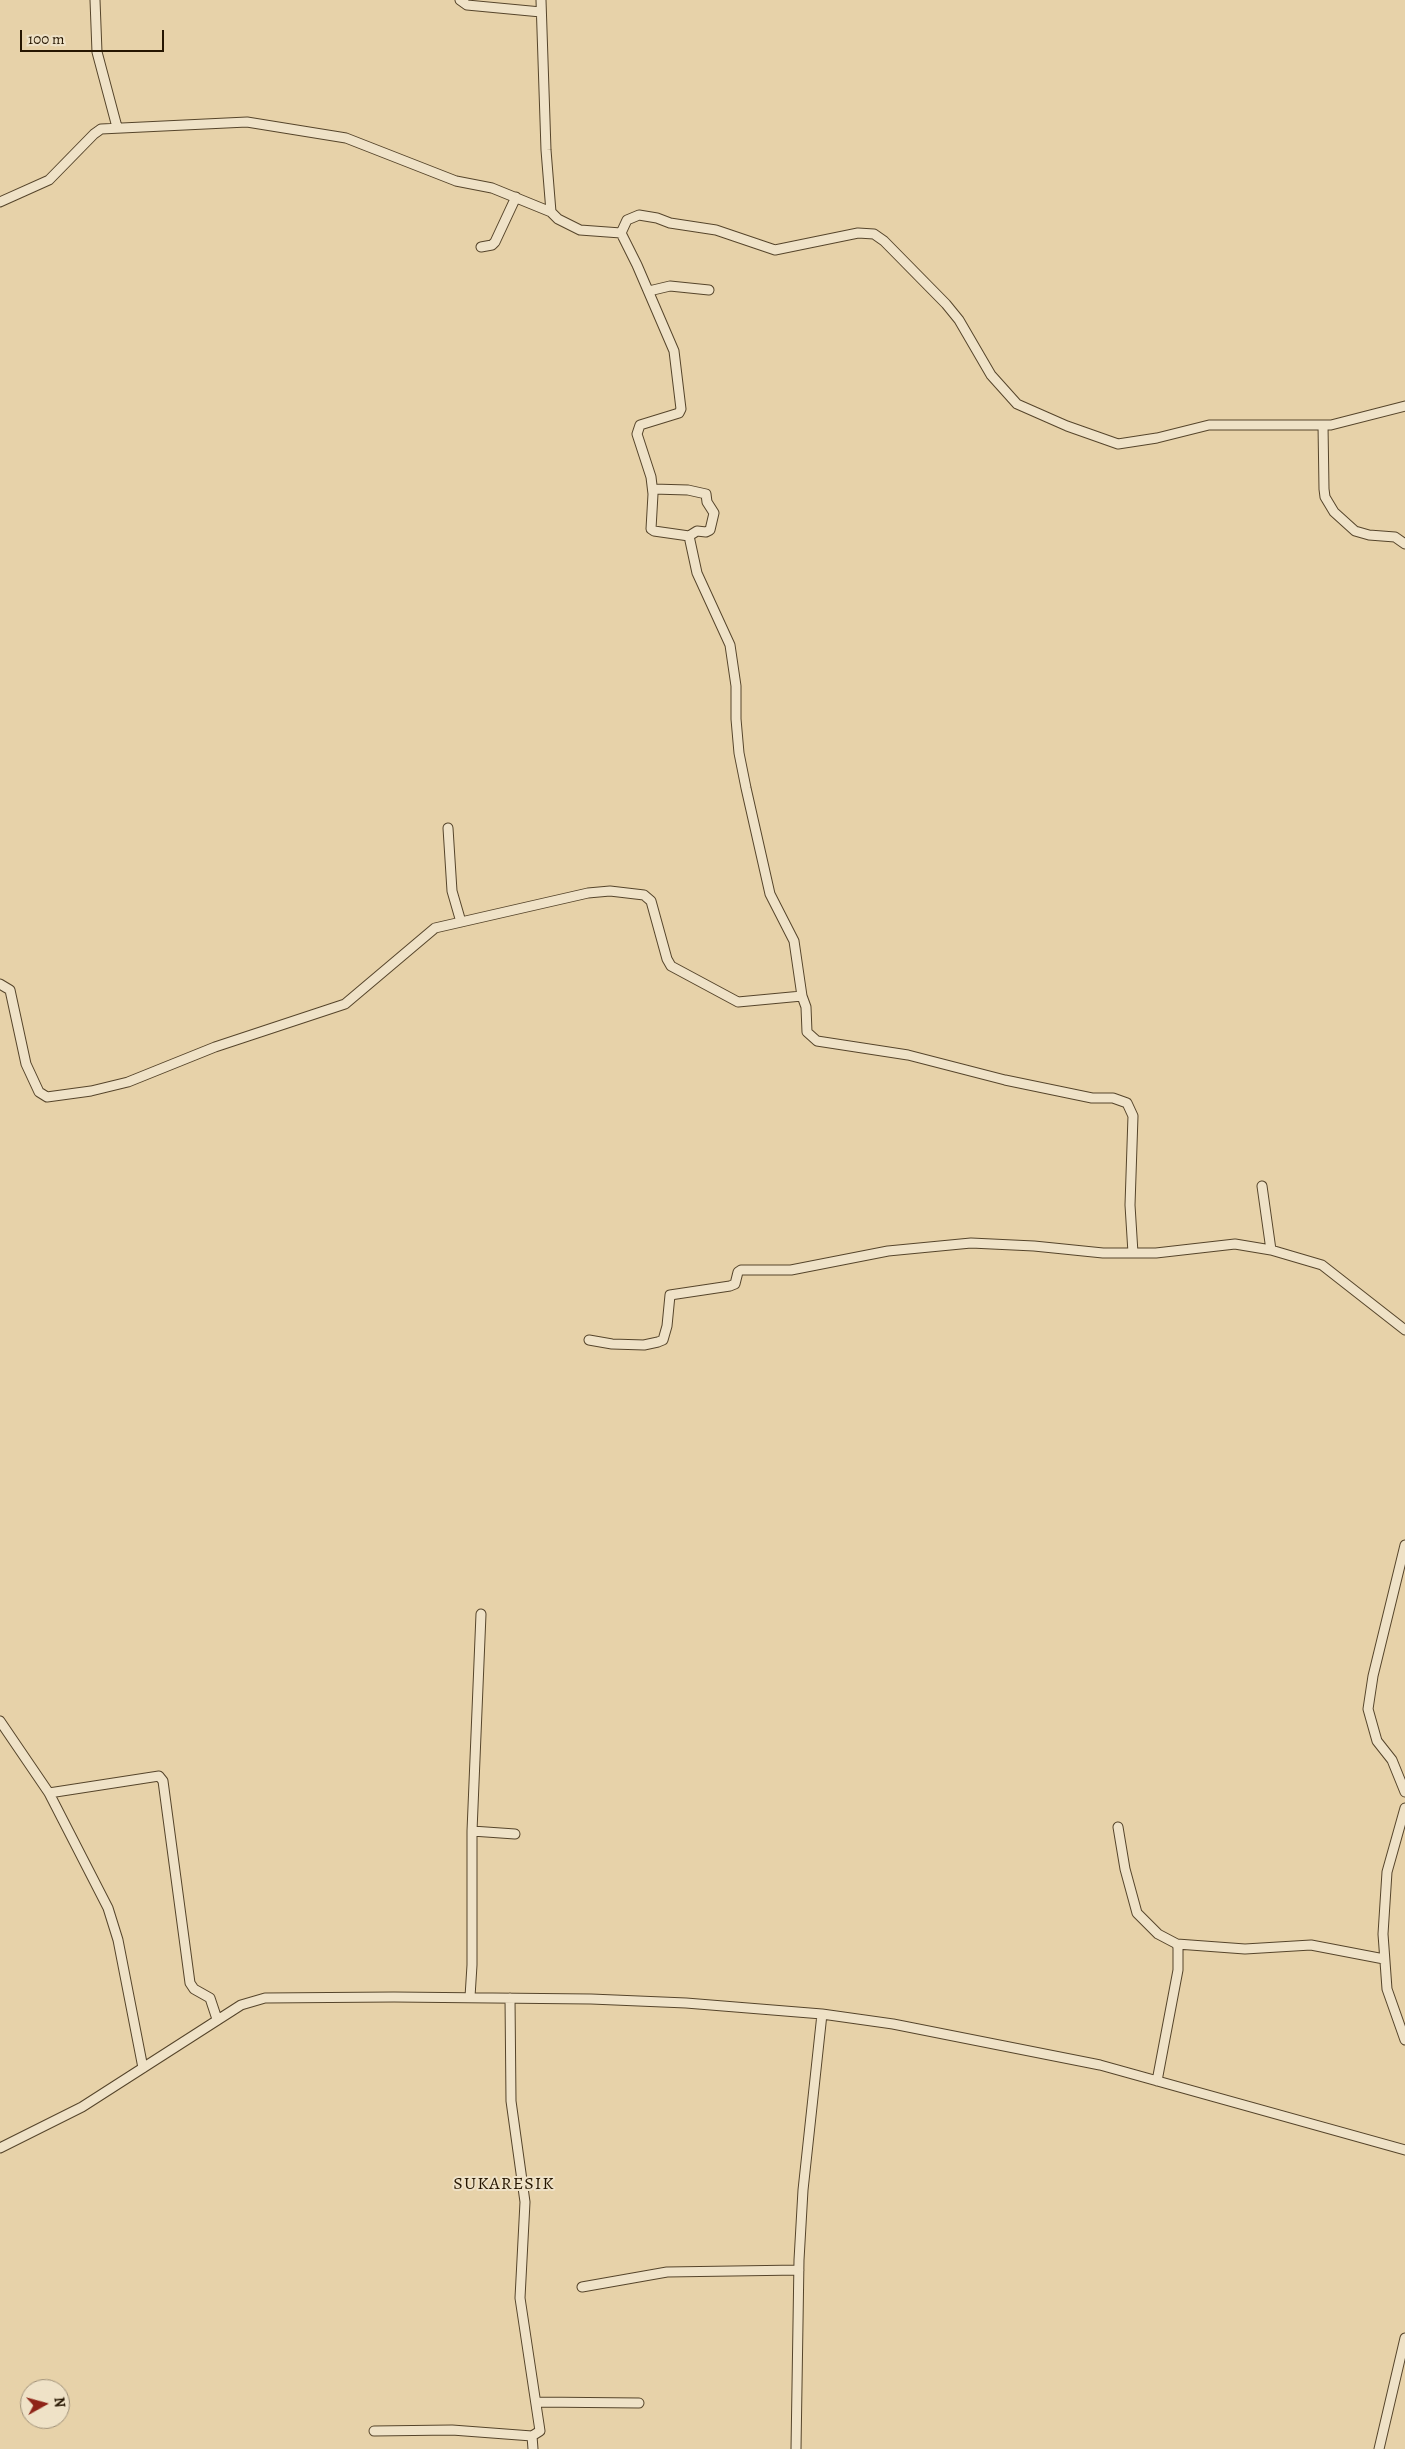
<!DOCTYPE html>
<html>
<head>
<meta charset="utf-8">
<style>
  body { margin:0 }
  #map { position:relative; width:1405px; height:2449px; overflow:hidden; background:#e7d2a9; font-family:Alegreya,serif }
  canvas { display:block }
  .north { position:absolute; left:20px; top:2379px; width:50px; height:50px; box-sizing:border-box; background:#efe2c7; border:1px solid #9f9078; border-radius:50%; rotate:83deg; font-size:14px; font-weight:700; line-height:20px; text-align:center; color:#261601 }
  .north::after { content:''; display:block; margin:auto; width:18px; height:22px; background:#8f2418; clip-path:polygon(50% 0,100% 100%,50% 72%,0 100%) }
  .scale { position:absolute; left:20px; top:30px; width:144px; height:22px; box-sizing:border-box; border:2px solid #261601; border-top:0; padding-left:6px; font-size:15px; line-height:18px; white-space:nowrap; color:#261601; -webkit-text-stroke:4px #efe2c7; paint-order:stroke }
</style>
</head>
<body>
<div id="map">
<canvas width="1405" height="2449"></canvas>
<div class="north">N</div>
<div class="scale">100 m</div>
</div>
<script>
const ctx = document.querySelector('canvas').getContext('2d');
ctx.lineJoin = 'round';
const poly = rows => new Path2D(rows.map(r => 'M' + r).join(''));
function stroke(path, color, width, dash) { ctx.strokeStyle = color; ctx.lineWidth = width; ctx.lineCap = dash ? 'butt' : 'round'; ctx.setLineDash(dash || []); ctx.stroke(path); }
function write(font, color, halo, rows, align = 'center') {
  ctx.font = font + ' Alegreya,serif'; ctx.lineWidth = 4; ctx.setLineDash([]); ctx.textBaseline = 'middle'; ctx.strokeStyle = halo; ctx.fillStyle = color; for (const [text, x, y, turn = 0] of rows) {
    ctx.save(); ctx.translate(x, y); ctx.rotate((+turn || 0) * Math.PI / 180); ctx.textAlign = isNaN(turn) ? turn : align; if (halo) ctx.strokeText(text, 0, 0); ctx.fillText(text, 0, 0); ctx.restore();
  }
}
const minor = poly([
  [95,0,97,52,117,127],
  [460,0,467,5,541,12],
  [541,0,546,150,551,212,558,219,580,230,621,233,637,265,674,351,681,409,679,413,640,425,637,434,651,477,653,494,651,529,654,531,689,536,697,573,730,645,736,686,736,719,739,753,746,788,770,894,794,941,802,996],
  [0,202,49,180,94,134,101,129,247,122,346,138,456,181,492,188,551,212],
  [621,233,627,220,639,215,657,218,670,223,716,230,775,250,858,233,874,234,884,241,946,304,959,320,991,375,1017,404,1067,426,1118,444,1157,438,1209,425,1331,425,1405,406],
  [481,247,492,245,495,242,516,197],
  [649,291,670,286,709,290],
  [1323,425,1324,489,1325,497,1334,512,1355,531,1369,535,1395,537,1405,544],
  [653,489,688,490,706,494,707,502,714,513,710,530,706,532,697,531,689,536],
  [448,828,452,891,461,922],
  [0,984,10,990,26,1064,39,1092,47,1097,91,1091,128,1082,215,1047,345,1004,435,928,588,893,610,891,644,895,651,901,667,959,671,966,738,1002,802,996,806,1007,807,1032,817,1041,908,1055,1005,1080,1092,1098,1113,1098,1127,1103,1133,1116,1130,1205,1133,1253],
  [1262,1186,1271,1250],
  [589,1340,612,1344,644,1345,658,1342,663,1340,667,1326,670,1295,730,1286,735,1284,738,1272,741,1270,791,1270,888,1251,971,1243,1034,1246,1103,1253,1156,1253,1235,1244,1271,1250,1322,1265,1405,1330],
  [1405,1545,1373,1676,1368,1709,1377,1741,1392,1760,1405,1792],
  [0,1721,49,1793,108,1908,118,1940,143,2068],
  [49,1793,159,1776,163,1781,190,1983,194,1989,210,1998,217,2019],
  [1405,1808,1387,1872,1383,1934,1387,1989,1405,2040],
  [1118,1827,1125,1869,1137,1913,1158,1934,1177,1944,1178,1948,1178,1970,1157,2081],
  [472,1831,515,1834],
  [1177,1944,1245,1949,1311,1945,1384,1959],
  [470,1997,472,1965,472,1831,481,1614],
  [0,2148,82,2107,241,2005,265,1998,394,1997,591,1999,686,2003,822,2014,893,2024,1100,2065,1405,2150],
  [582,2287,667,2272,799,2270],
  [536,2402,639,2403],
  [374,2431,452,2430,532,2436,540,2431,520,2298,525,2202,511,2101,510,1998],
  [532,2436,533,2449],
  [796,2449,799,2260,803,2190,822,2014],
  [1379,2449,1405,2338]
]);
stroke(minor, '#56452b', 11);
stroke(minor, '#efe2c7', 9);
ctx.letterSpacing = '1px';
write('18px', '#261601', '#efe2c7', [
  ["SUKARESIK",504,2185]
]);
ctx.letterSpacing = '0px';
</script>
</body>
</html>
